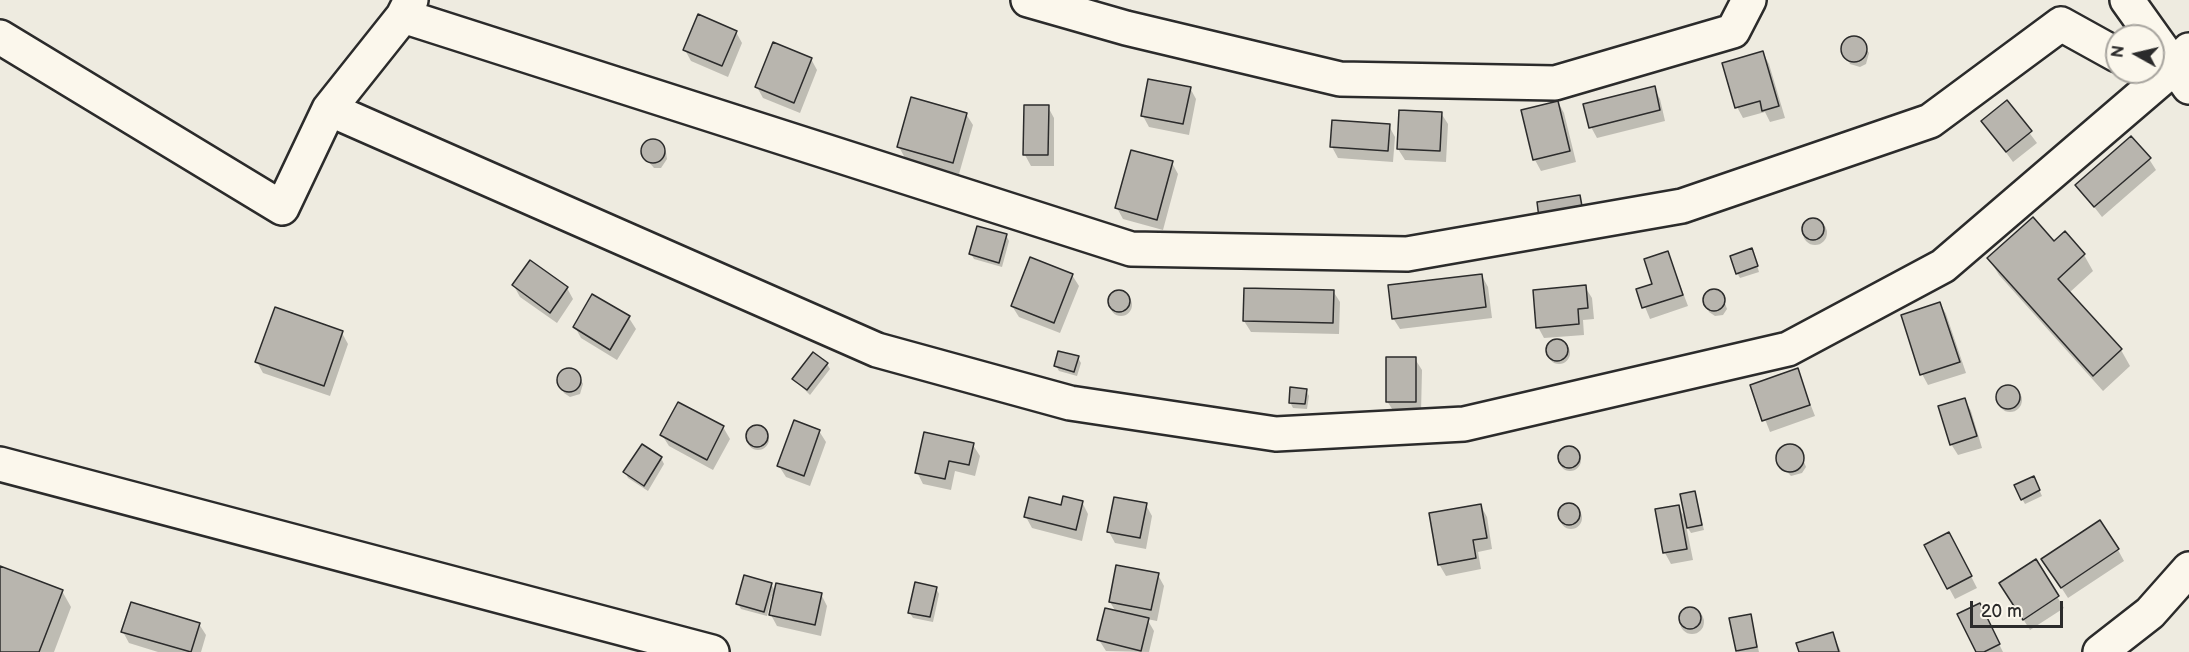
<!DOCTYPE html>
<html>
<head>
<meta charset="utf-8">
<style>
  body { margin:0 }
  #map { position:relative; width:2189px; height:652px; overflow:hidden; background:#eeebe0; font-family:"Balsamiq Sans",sans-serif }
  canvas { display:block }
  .north { position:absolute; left:2105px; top:24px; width:60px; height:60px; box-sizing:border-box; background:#fbf7ec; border:2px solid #a8a59f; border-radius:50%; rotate:278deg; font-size:16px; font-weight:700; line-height:24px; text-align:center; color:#2b2b2b }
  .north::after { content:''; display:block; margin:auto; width:21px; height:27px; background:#2b2b2b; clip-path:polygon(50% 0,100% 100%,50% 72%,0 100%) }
  .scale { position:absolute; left:1970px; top:601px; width:93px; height:27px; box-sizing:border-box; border:3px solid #2b2b2b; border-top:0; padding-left:8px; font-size:18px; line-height:21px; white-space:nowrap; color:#2b2b2b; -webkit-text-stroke:4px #fbf7ec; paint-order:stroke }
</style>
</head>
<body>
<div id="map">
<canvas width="2189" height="652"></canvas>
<div class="north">N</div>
<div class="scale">20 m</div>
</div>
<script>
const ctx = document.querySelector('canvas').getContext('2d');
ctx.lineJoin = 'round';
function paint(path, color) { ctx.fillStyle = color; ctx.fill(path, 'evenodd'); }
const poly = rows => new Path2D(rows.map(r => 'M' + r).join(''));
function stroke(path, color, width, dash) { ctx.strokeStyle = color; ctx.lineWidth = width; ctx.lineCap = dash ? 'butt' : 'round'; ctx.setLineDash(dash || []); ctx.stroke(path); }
paint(poly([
  [736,32,742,43,728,77,691,61,685,50],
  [1854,38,1861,41,1869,53,1866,64,1860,67,1850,64,1843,51,1847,41],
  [1763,53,1769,64,1785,118,1770,122,1765,112,1743,118,1737,107],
  [811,59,817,70,800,113,763,98,757,87],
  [1190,88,1196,99,1189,135,1149,127,1143,116],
  [1654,88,1660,99,1665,121,1597,138,1591,127],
  [1558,102,1564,113,1576,162,1541,171,1535,160,1522,111],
  [2006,102,2037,143,2013,162,1983,121],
  [1048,107,1054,118,1054,166,1031,166,1025,155],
  [1441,113,1448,124,1446,162,1405,160,1398,149],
  [966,114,973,125,959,174,905,158,899,147],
  [1389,126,1395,137,1393,162,1338,158,1332,147],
  [653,140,666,152,667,159,661,168,654,168,642,154,642,147,647,142],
  [2149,159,2156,170,2102,217,2077,185],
  [1172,163,1178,174,1163,230,1123,219,1117,208],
  '1803 233a12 12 0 1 1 24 0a12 12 0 1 1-24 0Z',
  [1006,235,1009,241,1002,267,974,259,971,254],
  [2054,243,2084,255,2093,271,2069,293,2121,350,2130,366,2103,391,1999,275,1989,259],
  [1668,253,1688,306,1650,319,1638,290,1654,285],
  [1754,255,1759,272,1740,278,1737,273],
  [1072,275,1079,286,1060,333,1019,317,1012,306],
  [1482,276,1488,287,1492,318,1400,329,1393,318],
  [514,286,567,288,573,299,557,323,520,297],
  [1585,287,1592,298,1594,319,1583,320,1584,335,1544,338,1538,327],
  [1716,290,1722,295,1727,309,1723,315,1715,316,1709,312,1704,298,1708,292],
  [1333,291,1340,302,1339,334,1251,332,1244,321],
  '1110 305a11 11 0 1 1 22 0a11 11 0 1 1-22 0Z',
  [593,296,629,318,636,329,617,360,581,338,575,327],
  [1940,303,1946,314,1966,373,1928,385,1922,374],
  [342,333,348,344,330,396,263,373,257,362],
  '1548 353a11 11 0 1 1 22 0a11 11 0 1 1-22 0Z',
  [1078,358,1081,363,1077,376,1059,371,1056,366],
  [1415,359,1422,370,1421,413,1394,412,1387,401],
  [827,364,830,369,810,395,794,379],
  [570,369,577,372,583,384,580,394,570,397,564,393,558,380,560,373],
  [1797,370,1815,416,1770,432,1752,386],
  '1998 400a12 12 0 1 1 24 0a12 12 0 1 1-24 0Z',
  [1306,390,1309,396,1307,409,1293,408,1290,402],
  [1965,400,1971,411,1982,448,1958,455,1951,444],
  [723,427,730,439,713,470,669,446,662,435],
  '747 439a11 11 0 1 1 22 0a11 11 0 1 1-22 0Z',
  [819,431,826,442,810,486,786,477,779,466],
  [973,445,980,456,975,476,955,471,951,490,923,484,917,472],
  [642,446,661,458,664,464,648,491,628,478,625,472],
  [1792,446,1799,449,1806,467,1802,473,1791,476,1778,462,1778,453,1783,447],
  '1559 460a11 11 0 1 1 22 0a11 11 0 1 1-22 0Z',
  [2036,483,2042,496,2025,504,2022,499],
  [1695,493,1704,530,1691,533,1686,525,1693,560,1671,564,1665,553,1657,511,1679,507,1686,520],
  [1082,502,1088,514,1082,541,1032,528,1026,517],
  [1146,505,1152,516,1146,549,1115,543,1109,532],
  [1481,506,1487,517,1492,549,1478,552,1481,569,1446,576,1439,564],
  '1560 518a11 11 0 1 1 22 0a11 11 0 1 1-22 0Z',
  [1955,545,1977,588,1955,599,1949,588],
  [2118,550,2124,561,2068,598,2050,570],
  [2036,562,2064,608,2030,630,2008,595],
  [0,568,62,591,71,607,54,652,0,652],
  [1158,575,1164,586,1157,621,1147,619,1154,631,1149,652,1106,651,1099,640,1116,612,1110,602],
  [771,584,776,592,821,594,827,606,821,636,777,626,771,615,775,596,772,596,767,616,741,609,738,604],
  [936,588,939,594,933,622,913,618,910,613],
  '1680 622a12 12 0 1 1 24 0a12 12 0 1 1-24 0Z',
  [1750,615,1759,652,1738,652,1731,619],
  [1985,616,2003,652,1978,652],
  [199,624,206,635,201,652,158,652,129,643,123,632],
  [1833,634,1841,652,1800,652]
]), '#0003');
const building = poly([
  [698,14,737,31,722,66,683,50,698,14],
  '1841 49a13 13 0 1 1 26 0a13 13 0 1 1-26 0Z',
  [773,42,812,58,794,103,755,87,773,42],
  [1763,51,1779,106,1762,111,1760,101,1735,108,1722,63,1763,51],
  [1148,79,1191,87,1183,124,1141,116,1148,79],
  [1655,86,1660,110,1589,128,1583,104,1655,86],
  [911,97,967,113,953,163,897,147,911,97],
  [2007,100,2032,131,2006,152,1981,121,2007,100],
  [1558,101,1570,151,1533,160,1521,110,1558,101],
  [1024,105,1049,105,1048,155,1023,155,1024,105],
  [1399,110,1442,112,1440,151,1397,149,1399,110],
  [1332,120,1390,124,1388,151,1330,147,1332,120],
  [2131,136,2151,158,2094,207,2075,185,2131,136],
  '641 151a12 12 0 1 1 24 0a12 12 0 1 1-24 0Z',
  [1131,150,1173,161,1157,220,1115,208,1131,150],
  [1580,195,1583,212,1539,218,1537,202,1580,195],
  [2033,217,2054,241,2065,231,2085,254,2058,279,2122,349,2093,376,1987,258,2033,217],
  '1802 229a11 11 0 1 1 22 0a11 11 0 1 1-22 0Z',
  [977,226,1007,234,999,263,969,254,977,226],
  [1752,248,1758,266,1736,274,1730,256,1752,248],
  [1668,251,1683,295,1642,308,1636,289,1652,284,1644,259,1668,251],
  [1030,257,1073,274,1054,323,1011,306,1030,257],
  [530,260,568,287,550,313,512,285,530,260],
  [1482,274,1486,307,1392,319,1388,285,1482,274],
  [1586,285,1588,308,1578,309,1579,324,1536,328,1533,290,1586,285],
  [1244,288,1334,290,1333,323,1243,321,1244,288],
  '1703 300a11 11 0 1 1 22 0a11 11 0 1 1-22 0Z',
  '1108 301a11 11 0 1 1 22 0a11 11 0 1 1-22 0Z',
  [592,294,630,316,610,350,573,327,592,294],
  [1940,302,1960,362,1920,375,1901,315,1940,302],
  [275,307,343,331,324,386,255,362,275,307],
  '1546 350a11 11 0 1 1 22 0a11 11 0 1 1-22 0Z',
  [1058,351,1079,356,1074,372,1054,366,1058,351],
  [813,352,828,363,807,390,792,379,813,352],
  [1386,357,1416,357,1416,402,1386,402,1386,357],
  '557 380a12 12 0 1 1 24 0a12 12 0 1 1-24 0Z',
  [1798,368,1810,405,1762,421,1750,385,1798,368],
  '1996 397a12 12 0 1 1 24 0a12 12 0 1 1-24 0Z',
  [1290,387,1307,389,1305,404,1289,403,1290,387],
  [1965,398,1977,436,1950,445,1938,406,1965,398],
  [678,402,724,426,707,460,660,435,678,402],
  [794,420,820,430,804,476,777,466,794,420],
  '746 436a11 11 0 1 1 22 0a11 11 0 1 1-22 0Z',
  [924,432,974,443,969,465,949,461,945,479,915,473,924,432],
  [642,444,662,457,644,486,623,472,642,444],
  '1776 458a14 14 0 1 1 28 0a14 14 0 1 1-28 0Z',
  '1558 457a11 11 0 1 1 22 0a11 11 0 1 1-22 0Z',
  [2034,476,2040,490,2021,500,2014,485,2034,476],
  [1695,491,1702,525,1687,528,1680,494,1695,491],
  [1063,496,1083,501,1076,530,1024,517,1029,497,1061,505,1063,496],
  [1114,497,1147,503,1140,538,1107,532,1114,497],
  '1558 514a11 11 0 1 1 22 0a11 11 0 1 1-22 0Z',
  [1481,504,1487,538,1473,540,1476,558,1438,565,1429,513,1481,504],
  [1679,505,1687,549,1663,553,1655,509,1679,505],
  [2100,520,2119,549,2061,588,2041,559,2100,520],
  [1949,532,1972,576,1947,589,1924,545,1949,532],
  [2036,559,2059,596,2023,620,1999,583,2036,559],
  [1116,565,1159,573,1151,610,1109,602,1116,565],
  [0,566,63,590,39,652,0,652,0,566],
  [744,575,772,583,764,612,736,604,744,575],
  [915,582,937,587,930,617,908,613,915,582],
  [776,583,822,593,815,625,769,615,776,583],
  [131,602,200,623,191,652,121,632,131,602],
  [1980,603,2000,644,1984,652,1976,652,1957,614,1980,603],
  '1679 618a11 11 0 1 1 22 0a11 11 0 1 1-22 0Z',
  [1105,608,1149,618,1141,651,1097,640,1105,608],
  [1751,614,1757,647,1736,651,1729,618,1751,614],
  [1833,632,1839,652,1799,652,1796,643,1833,632]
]);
paint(building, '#b8b5ae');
stroke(building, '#2b2b2b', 1.5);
const minor = poly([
  [1028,0,1126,28,1340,79,1555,83,1733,31,1749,0],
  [2127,0,2189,87],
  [403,16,1131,249,1407,254,1682,206,1930,121,2061,24,2117,55],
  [0,37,282,208,329,109,403,16,411,0],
  [329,109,877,350,1070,403,1276,434,1464,424,1788,349,1943,266,2161,79,2189,50]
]);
const tertiary = poly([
  [0,464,712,652],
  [2100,652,2150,613,2189,569]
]);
stroke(minor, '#2b2b2b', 38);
stroke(tertiary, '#2b2b2b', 38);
stroke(minor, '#fbf7ec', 33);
stroke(tertiary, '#fbf7ec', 33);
</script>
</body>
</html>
